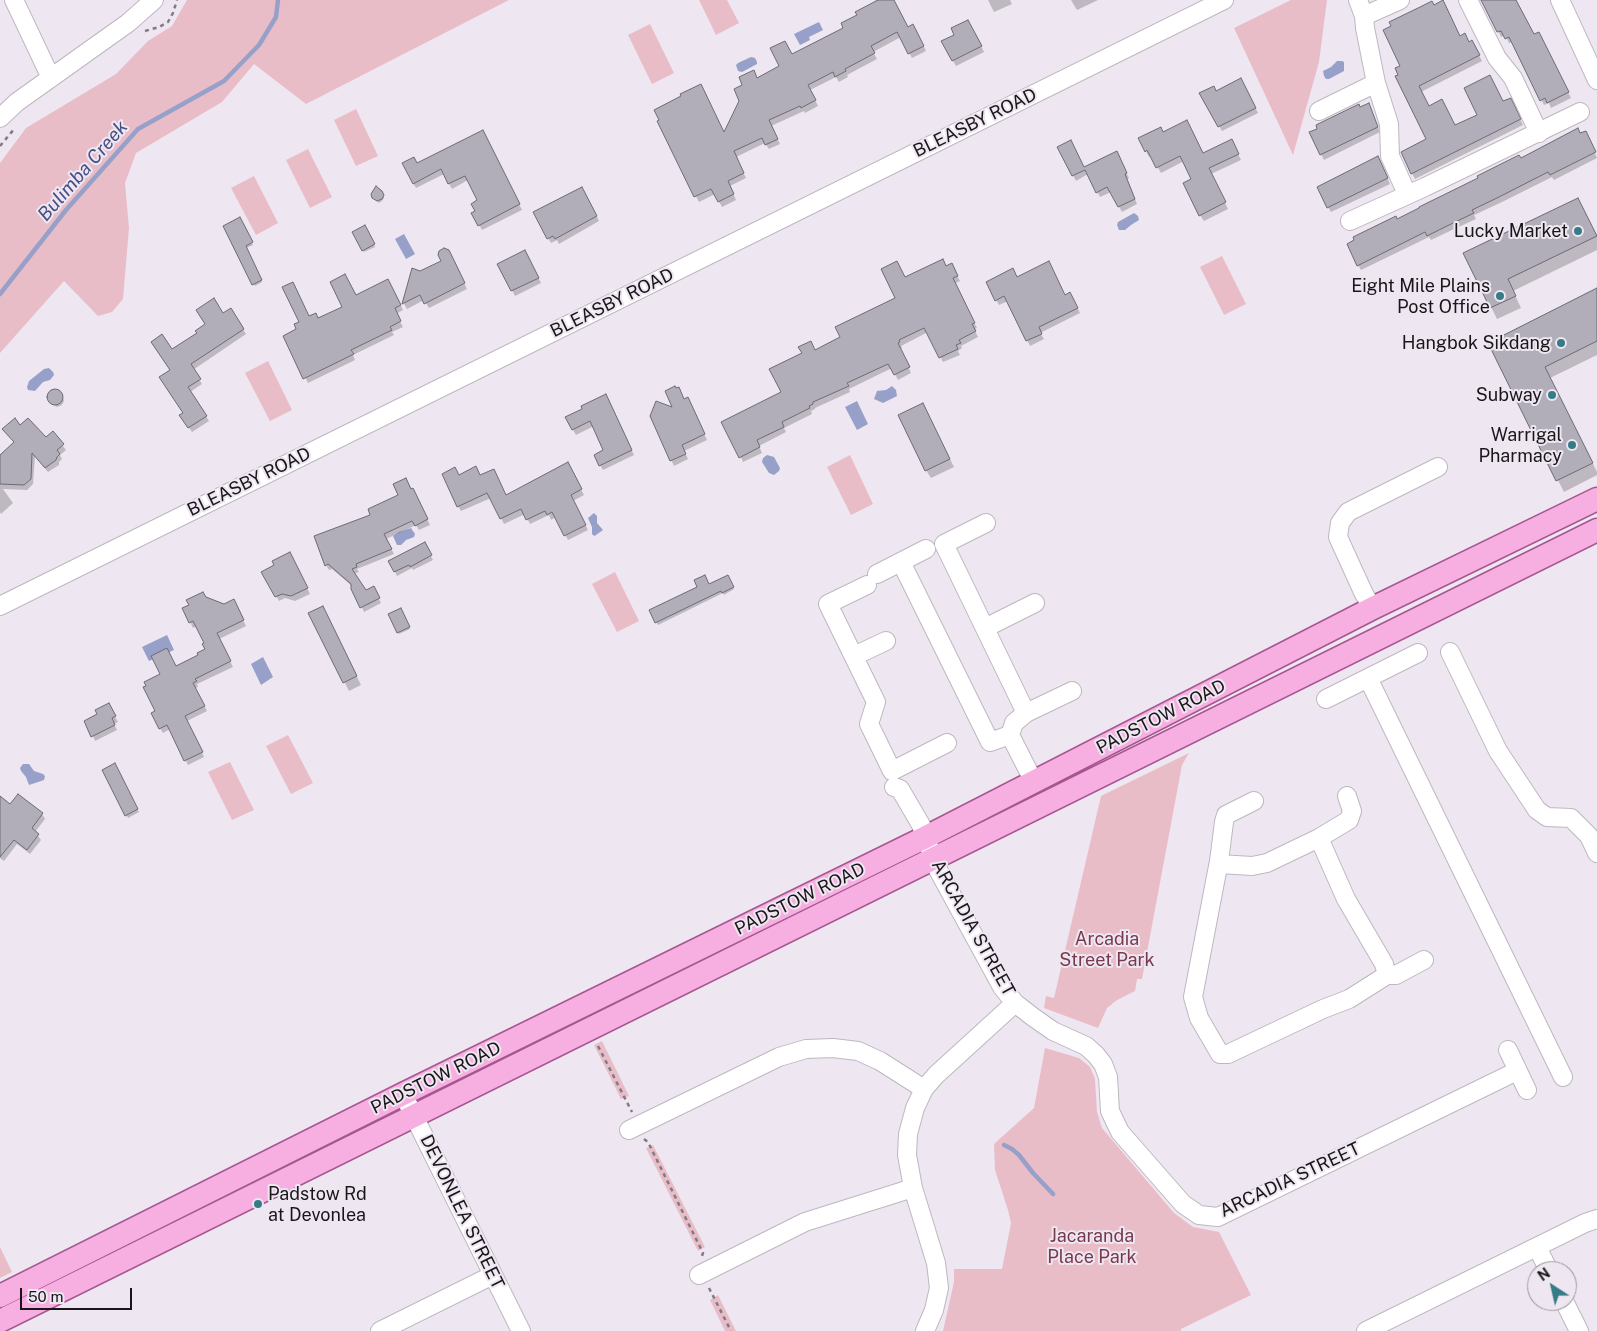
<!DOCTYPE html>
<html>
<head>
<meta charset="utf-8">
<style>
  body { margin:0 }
  #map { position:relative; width:1597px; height:1331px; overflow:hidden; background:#eee6f1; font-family:"Public Sans",sans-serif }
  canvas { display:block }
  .north { position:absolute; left:1527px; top:1261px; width:50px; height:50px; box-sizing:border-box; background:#eee6f1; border:1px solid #99939b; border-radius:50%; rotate:325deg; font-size:14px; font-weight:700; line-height:20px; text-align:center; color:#191619 }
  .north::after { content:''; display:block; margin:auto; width:18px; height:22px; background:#367c87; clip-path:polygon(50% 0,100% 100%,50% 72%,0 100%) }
  .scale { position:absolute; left:20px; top:1288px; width:112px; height:22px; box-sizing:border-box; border:2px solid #191619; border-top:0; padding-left:6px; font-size:15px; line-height:18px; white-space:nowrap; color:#191619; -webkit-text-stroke:4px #eee6f1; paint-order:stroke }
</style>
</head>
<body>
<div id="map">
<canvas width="1597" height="1331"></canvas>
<div class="north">N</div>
<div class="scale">50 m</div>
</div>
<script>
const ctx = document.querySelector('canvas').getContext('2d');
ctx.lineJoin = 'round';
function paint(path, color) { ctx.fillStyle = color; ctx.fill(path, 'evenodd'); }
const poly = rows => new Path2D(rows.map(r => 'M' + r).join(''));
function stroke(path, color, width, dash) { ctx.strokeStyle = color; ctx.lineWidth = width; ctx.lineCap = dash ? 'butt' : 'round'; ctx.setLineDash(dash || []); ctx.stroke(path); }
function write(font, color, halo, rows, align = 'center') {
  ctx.font = font + ' "Public Sans",sans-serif'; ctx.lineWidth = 4; ctx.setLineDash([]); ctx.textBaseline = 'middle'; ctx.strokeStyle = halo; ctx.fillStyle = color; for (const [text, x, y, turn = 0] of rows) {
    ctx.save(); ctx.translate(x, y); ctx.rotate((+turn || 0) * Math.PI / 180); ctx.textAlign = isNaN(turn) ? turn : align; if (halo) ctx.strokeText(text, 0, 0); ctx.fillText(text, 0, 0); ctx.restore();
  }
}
paint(poly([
  [187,0,509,0,306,104,254,64,222,102,136,153,125,183,129,228,123,299,112,312,98,316,64,281,0,353,0,163,26,128,116,74,148,41,172,26],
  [699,0,727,0,739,23,716,35],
  [1291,0,1327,0,1319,62,1293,155,1234,28],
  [650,24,674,73,652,84,628,35],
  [356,109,378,156,356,166,334,120],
  [308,149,332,197,310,208,286,160],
  [254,176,278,223,256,235,231,188],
  [1222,256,1246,304,1224,315,1200,267],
  [268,361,292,410,270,421,245,373],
  [850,455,873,504,851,515,827,467],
  [615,572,639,621,617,632,592,584],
  [288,735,313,783,291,794,266,746],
  [1189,753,1182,765,1142,979,1137,979,1135,991,1117,1000,1107,1008,1098,1028,1044,1008,1046,996,1054,998,1101,796],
  [230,762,254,810,232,820,208,772],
  [602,1041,629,1096,621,1099,594,1045],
  [1045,1048,1079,1058,1090,1067,1095,1079,1097,1112,1102,1128,1174,1213,1193,1227,1219,1232,1251,1295,1181,1329,1181,1331,943,1331,954,1282,954,1269,1002,1269,1011,1223,1008,1210,995,1170,994,1144,1034,1108],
  [653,1145,705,1247,698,1251,646,1148],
  [0,1247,12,1272,0,1278],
  [718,1295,736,1331,725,1331,710,1300]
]), '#e9bdc8');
paint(poly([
  [819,22,823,30,809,37,810,40,800,45,794,34],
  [751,57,755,58,757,62,757,64,742,72,738,71,736,65,738,63],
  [1337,61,1342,61,1344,62,1344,71,1329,79,1326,79,1324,76,1323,71,1331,67],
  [1134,213,1138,216,1139,220,1131,225,1125,230,1119,230,1117,225,1118,222],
  [404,234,415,254,406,259,395,239],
  [49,368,53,372,54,375,50,380,43,382,35,391,28,390,27,387,29,381,44,369],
  [892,386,896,390,897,396,883,403,874,399,877,391,886,390],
  [857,401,868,424,857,430,845,407],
  [767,455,774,457,780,468,779,471,774,475,769,473,762,462,763,458],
  [594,513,597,516,597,523,603,530,596,535,594,536,592,534,592,527,588,518],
  [411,528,415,534,414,537,406,540,401,545,397,545,393,536,399,532],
  [167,635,174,650,149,661,142,647],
  [263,657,273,677,261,685,251,664],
  [23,764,29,764,34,771,43,774,45,776,44,780,29,785,26,777,21,771,20,768]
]), '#97a0c9');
paint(poly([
  [875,0,893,0,908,28,916,30,926,51,912,58,901,37,873,52,877,59,847,75,848,77,839,82,836,77,810,90,818,106,805,113,804,111,771,126,780,144,769,149,765,143,736,157,746,178,730,186,736,200,722,207,715,194,699,202,658,121,725,135,757,79,781,67,792,56,845,28,858,15,877,2],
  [988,0,1010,0,1012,4,994,12],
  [1071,0,1098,0,1077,10],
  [1483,0,1516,0,1533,36,1541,38,1571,98,1551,108,1549,103,1544,105,1513,42,1509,43,1505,35,1501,37],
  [971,26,984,52,956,66,943,42],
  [1460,37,1469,43,1472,42,1482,61,1421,92,1429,108,1455,127,1513,104,1523,125,1415,179,1402,154,1428,140,1397,77],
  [1244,85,1258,113,1222,131,1201,94,1216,92],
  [1360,109,1371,110,1380,132,1324,160,1311,133],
  [1163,134,1203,154,1234,146,1241,160,1211,174,1228,209,1204,221,1200,215,1193,179,1184,161,1161,173,1151,156,1149,157,1146,151],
  [1580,134,1588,137,1597,158,1554,180,1552,177,1500,203,1474,215,1476,219,1452,230,1431,240,1429,237,1361,270,1358,265,1397,221,1520,159],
  [485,137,522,210,482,230,473,213,477,212,479,201,468,180,452,189,444,174,416,188,403,164,417,165],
  [1059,147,1084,168,1119,158,1129,178,1127,179,1137,204,1122,212,1111,192,1100,197,1088,174,1076,181],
  [1381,163,1390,184,1331,212,1328,207],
  [383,194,384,198,382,201,379,203,374,198],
  [585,194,599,221,559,244,557,240,551,243,548,238],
  [1584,211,1597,237,1597,250,1513,291,1521,308,1497,319,1465,254],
  [240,219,253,245,246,248,262,282,255,286,225,227],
  [365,227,375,247,364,252,354,232],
  [451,257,467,289,429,308,424,300,407,309,404,304,413,270,420,273],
  [528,257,541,283,515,296,499,264],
  [946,267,954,270,960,281,954,284,977,328,974,329,978,337,961,346,962,348,958,351,960,355,943,362,928,332,901,346,902,348,900,349,911,373,898,380,892,368,849,389,850,392,815,408,815,409,811,411,812,414,784,428,786,432,759,446,762,453,743,462,741,457,782,393,815,351,842,338,897,298,905,279],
  [1017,279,1073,299,1080,313,1040,333,1044,339,1030,346,1008,301,999,305,996,300],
  [391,286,403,310,396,314,403,327,392,332,394,335,353,355,355,360,308,383,285,336,298,330,309,318,318,320,344,307,356,297],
  [1597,290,1597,355,1550,378,1597,472,1597,475,1564,492,1489,344],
  [230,310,246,334,193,370,202,384,190,392,209,421,192,432,184,420,184,414,171,370,172,351,198,334,207,324],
  [56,390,61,393,64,401,62,405,57,407,52,404,49,396,52,391],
  [684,400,690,404,707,440,684,451,688,459,674,466,652,416,674,409],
  [608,401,634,455,603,470,600,465,605,450,594,426,576,435,573,430],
  [927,413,954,467,931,478,926,470],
  [20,427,45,439,52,432,66,450,60,455,62,459,59,462,59,465,48,472,35,456,33,484,27,490,3,489,13,503,1,514,0,512,0,456,15,443,4,429],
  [567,463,584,495,573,501,588,530,568,540,556,517,551,520,549,515,530,524,525,514,504,524,491,498,461,511,458,506,459,476,480,477,506,496],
  [411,490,415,494,430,525,419,530,416,525,386,539,394,554,357,569,359,572,354,574,365,592,373,588,381,603,364,612,352,586,332,569,329,570,326,565,372,515],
  [424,543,433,560,413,570,412,568,397,576,390,561],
  [293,559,310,594,295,601,285,598,279,601,263,572],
  [728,576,734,589,724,595,723,593,658,625,651,611],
  [206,599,224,606,236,606,246,626,219,639,233,667,197,684,198,687,195,688,207,711,187,721,204,757,188,765,170,729,163,733,160,728,157,712,176,667,200,656,207,649,197,626,193,628,184,609],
  [400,609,410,629,399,634,390,614],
  [310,614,327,616,361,685,349,691],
  [109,705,118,722,114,724,117,730,95,741,93,736,99,714],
  [115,765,139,812,128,818,104,770],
  [18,796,42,814,45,819,35,832,41,840,30,854,17,844,4,861,0,858,0,806,10,806]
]), '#0003');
stroke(poly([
  [0,294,66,210,138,129,224,81,259,45,276,17,278,0],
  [1004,1145,1012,1149,1019,1155,1033,1173,1053,1194]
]), '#97a0c9', 4.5);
const building = poly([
  [878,0,894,0,908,27,913,24,924,46,908,54,897,32,871,46,875,53,845,69,846,71,835,77,833,72,808,85,816,100,801,108,800,106,769,120,778,139,765,145,762,138,734,151,744,173,728,181,734,194,718,202,711,189,694,197,657,121,659,120,654,110,681,96,680,94,701,84,724,132,739,101,734,89,742,85,739,77,754,70,757,78,779,66,770,48,785,41,792,54,843,28,841,23,857,15,855,12,878,0],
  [1443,0,1460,36,1465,33,1469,42,1472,40,1480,55,1419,86,1429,106,1442,99,1455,125,1477,115,1464,88,1490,75,1503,101,1511,98,1521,119,1411,174,1401,152,1426,139,1395,76,1398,75,1395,68,1400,66,1383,30,1391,26,1389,22,1418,8,1432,1,1434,5,1443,0],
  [1481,0,1516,0,1534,34,1539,32,1569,92,1547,103,1545,98,1540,101,1509,37,1505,39,1501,31,1497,32,1481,0],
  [968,20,982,46,952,61,941,41,954,35,951,28,968,20],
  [1241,78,1256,108,1218,127,1199,93,1214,86,1216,91,1241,78],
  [1369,103,1378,127,1320,155,1309,132,1317,129,1316,125,1359,104,1360,107,1369,103],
  [1187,120,1203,153,1232,139,1239,154,1209,168,1226,202,1199,216,1183,183,1191,179,1180,156,1156,168,1147,150,1145,152,1138,138,1161,127,1163,132,1187,120],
  [1578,128,1580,133,1586,131,1596,152,1550,175,1548,172,1497,198,1472,210,1474,213,1449,225,1427,236,1425,232,1357,266,1347,244,1354,240,1353,237,1396,216,1397,219,1419,208,1419,207,1478,178,1477,176,1519,155,1521,158,1578,128],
  [483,130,520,204,478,226,471,213,475,211,471,204,477,200,465,176,448,184,441,169,413,184,402,163,414,157,417,163,483,130],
  [1071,140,1084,167,1117,151,1127,173,1125,174,1135,199,1118,207,1107,187,1096,193,1085,170,1072,176,1057,147,1071,140],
  [1378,156,1388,178,1327,208,1317,187,1378,156],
  [376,186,382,191,384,195,382,199,377,201,372,198,371,194,376,186],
  [582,187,597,216,555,239,553,236,547,239,533,212,582,187],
  [1578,198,1597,236,1508,279,1516,296,1490,308,1463,253,1578,198],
  [240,217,253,242,246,246,262,280,252,285,223,226,240,217],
  [365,225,375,244,362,251,352,232,365,225],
  [444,248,449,250,465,283,424,304,420,295,402,304,412,268,420,271,441,261,438,255,439,251,444,248],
  [525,250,539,278,511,291,497,264,525,250],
  [943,259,946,266,952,263,958,276,953,278,975,323,972,324,976,331,959,340,961,343,956,345,958,349,939,358,924,328,899,340,900,342,898,343,910,367,894,375,888,364,847,383,849,386,813,402,813,404,809,406,810,408,782,422,784,427,757,440,760,447,739,458,721,422,781,392,769,369,802,353,798,347,811,341,815,350,840,337,835,327,895,298,881,269,897,261,905,277,943,259],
  [1049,261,1065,295,1070,292,1078,308,1039,327,1042,334,1026,341,1004,296,995,301,986,282,1013,268,1017,277,1049,261],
  [345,274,356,295,388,279,401,305,395,308,401,321,390,327,392,330,351,350,354,354,303,379,283,336,296,329,294,324,299,322,282,287,293,282,309,316,316,313,318,318,342,307,330,282,345,274],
  [1597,288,1597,341,1545,367,1593,463,1556,481,1488,343,1597,288],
  [214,298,223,313,231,308,244,329,191,364,201,379,188,387,207,416,188,428,179,415,183,413,159,377,170,370,151,342,162,334,172,349,197,333,195,331,205,324,196,310,214,298],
  [675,386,676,388,679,387,684,399,688,397,705,434,682,445,686,454,670,461,650,416,656,401,672,407,665,391,675,386],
  '47 397a8 8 0 1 1 16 0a8 8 0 1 1-16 0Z',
  [606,394,632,450,599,466,594,455,603,450,590,421,572,430,565,417,582,409,581,406,606,394],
  [923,403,950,459,925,471,898,415,923,403],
  [15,418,20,425,28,418,46,437,53,431,64,444,57,450,60,454,57,457,56,460,45,468,32,453,31,479,24,485,0,484,0,455,14,442,2,429,15,418],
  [568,462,582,489,571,495,586,525,564,536,552,512,547,515,545,511,526,520,521,509,500,519,487,493,457,507,442,474,455,467,459,475,476,466,480,475,494,469,506,495,568,462],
  [406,478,411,489,413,488,428,519,415,526,412,521,384,534,392,549,356,564,357,567,352,569,366,590,374,586,380,598,360,608,351,589,351,584,328,564,325,566,314,536,370,515,368,509,398,495,393,484,406,478],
  [425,542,432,555,410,567,409,565,394,572,388,561,425,542],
  [290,552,308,588,291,596,282,594,275,597,261,572,274,565,272,561,290,552],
  [705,575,709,584,728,575,734,587,722,593,721,591,655,623,649,610,697,587,694,580,705,575],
  [203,592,206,597,224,604,234,599,244,620,217,633,231,661,195,679,197,681,193,683,205,706,185,716,203,752,184,761,167,725,159,729,151,713,155,711,143,687,146,686,144,682,160,674,151,656,167,648,176,666,198,655,197,653,205,649,202,644,204,643,193,621,189,623,182,608,189,605,186,600,203,592],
  [323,606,357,676,343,683,308,613,323,606],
  [401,608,410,627,397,633,388,614,401,608],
  [109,703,116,716,112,718,115,725,91,737,84,721,97,714,95,710,109,703],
  [115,763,138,809,125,816,102,770,115,763],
  [18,794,43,813,32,828,39,834,27,850,14,840,0,857,0,796,10,804,18,794]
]);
paint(building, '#b1aeba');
stroke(building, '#6c6a74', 1);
const minor = poly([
  [14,0,51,78],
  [1358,0,1364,16,1365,28,1376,83,1389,124,1390,156,1407,194],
  [1468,0,1497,58,1513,78,1539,133],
  [1560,0,1597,80],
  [1364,16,1400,0],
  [1319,111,1376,83],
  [0,118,17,102,128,23,154,0],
  [1350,221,1425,187,1580,112],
  [986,523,944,544,1026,713,1014,723,1010,735],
  [901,562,990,742,1010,735],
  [877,574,926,549],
  [867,585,828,604,876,702,869,724,892,771,947,743],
  [0,606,1224,0],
  [1373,608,1364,594,1338,537,1340,523,1348,512,1438,467],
  [985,628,1035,603],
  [1450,652,1498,751,1537,810,1547,817,1571,818,1589,836,1597,853],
  [854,656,886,641],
  [1368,678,1563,1077],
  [1326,699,1418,653],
  [1026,713,1072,691],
  [1010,735,1034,782],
  [894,787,900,789,921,825,937,868,1002,987,1015,1003,1033,1017,1053,1031,1086,1046,1096,1055,1103,1064,1108,1077,1110,1111,1120,1132,1183,1204,1199,1215,1218,1217,1517,1071],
  [1254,801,1226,815,1224,822,1219,861,1193,997,1199,1018,1220,1054,1228,1054,1323,1009,1349,999,1387,975,1384,964,1346,899,1319,838],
  [1219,864,1252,866,1267,863,1319,838,1349,820,1352,811,1347,796],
  [1387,975,1396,975,1424,960],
  [1508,1050,1527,1090],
  [403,1094,521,1331],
  [629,1130,779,1057,806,1049,833,1048,858,1051,880,1061,924,1089],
  [1537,1247,1549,1271],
  [699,1275,805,1222,913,1188],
  [1564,1301,1579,1331],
  [380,1331,493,1275],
  [925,1331,934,1310,939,1288,936,1263,913,1188,907,1155,908,1134,915,1108,924,1089,936,1075,1015,1003],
  [1366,1331,1585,1223,1597,1219]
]);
const major = poly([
  [0,1296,403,1094,926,837,1373,608,1597,499],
  [0,1321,1597,530]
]);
stroke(minor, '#beb7c0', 20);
stroke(major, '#a6568f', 25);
stroke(poly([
  [145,31,159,27,168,22,173,13,177,0],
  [0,146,15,128],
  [598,1046,632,1112],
  [644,1139,648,1142,703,1253,702,1256],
  [709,1288,731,1331]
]), '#817c83', 2.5, [4, 4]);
stroke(minor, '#fff', 18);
stroke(major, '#f7afe2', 22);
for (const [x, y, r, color] of [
  [1578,231,5,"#367c87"],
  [1500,296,5,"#367c87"],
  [1561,343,5,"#367c87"],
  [1552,395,5,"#367c87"],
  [1572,445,5,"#367c87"],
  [258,1204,5,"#367c87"]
]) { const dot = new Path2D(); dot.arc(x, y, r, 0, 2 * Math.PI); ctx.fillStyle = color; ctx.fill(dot); stroke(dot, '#eee6f1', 2); }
write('18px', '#191619', '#eee6f1', [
  ["BLEASBY ROAD",975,123,-26],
  ["BLEASBY ROAD",612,303,-26],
  ["BLEASBY ROAD",249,482,-26],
  ["PADSTOW ROAD",1161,717,-27],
  ["PADSTOW ROAD",800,899,-26],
  ["ARCADIA STREET",973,928,61],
  ["PADSTOW ROAD",436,1078,-26],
  ["ARCADIA STREET",1290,1180,-25],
  ["DEVONLEA STREET",462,1212,64]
]);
write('18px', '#191619', '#eee6f1', [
  ["Lucky Market",1568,231],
  ["Eight Mile Plains",1490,286],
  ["Post Office",1490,307],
  ["Hangbok Sikdang",1551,343],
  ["Subway",1542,395],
  ["Warrigal",1562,435],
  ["Pharmacy",1562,456],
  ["Padstow Rd",268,1194,"left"],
  ["at Devonlea",268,1215,"left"]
], 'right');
write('18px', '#78394d', '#eee6f1', [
  ["Arcadia",1107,939],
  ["Street Park",1107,960],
  ["Jacaranda",1092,1236],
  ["Place Park",1092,1257]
]);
write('italic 19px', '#454e85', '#eee6f1', [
  ["Bulimba Creek",83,171,-49]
]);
</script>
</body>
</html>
